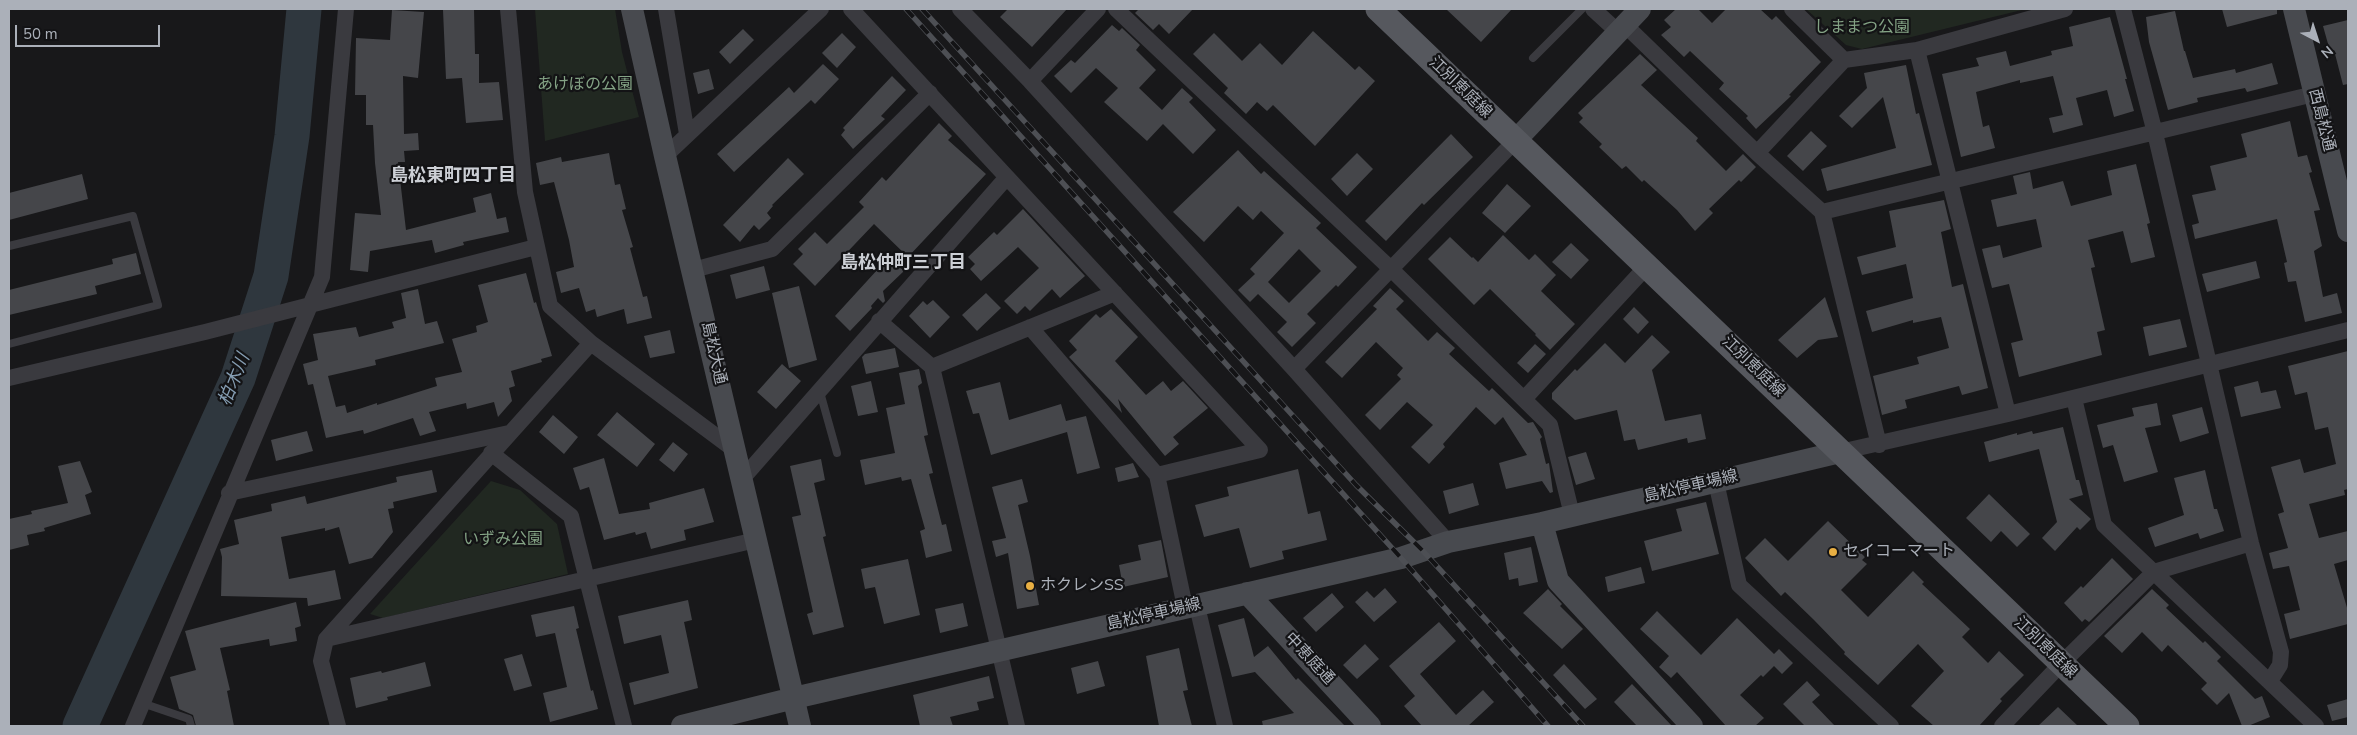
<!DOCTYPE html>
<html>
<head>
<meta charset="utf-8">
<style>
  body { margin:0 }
  #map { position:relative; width:2357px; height:735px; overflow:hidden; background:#18181a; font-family:"Nunito Sans",sans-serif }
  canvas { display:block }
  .frame { position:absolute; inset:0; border:10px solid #abb0b9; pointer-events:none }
  .north { position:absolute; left:2292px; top:15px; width:50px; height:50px; -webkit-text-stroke:4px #131315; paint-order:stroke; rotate:140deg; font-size:14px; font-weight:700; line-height:20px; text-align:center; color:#abb0b9 }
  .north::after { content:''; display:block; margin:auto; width:18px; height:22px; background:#abb0b9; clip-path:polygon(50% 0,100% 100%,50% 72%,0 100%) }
  .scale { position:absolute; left:15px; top:25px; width:145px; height:22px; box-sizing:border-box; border:2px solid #abb0b9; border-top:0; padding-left:6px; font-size:15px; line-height:18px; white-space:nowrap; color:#abb0b9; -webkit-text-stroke:4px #131315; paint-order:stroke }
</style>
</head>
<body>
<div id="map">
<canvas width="2357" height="735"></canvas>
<div class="frame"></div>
<div class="north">N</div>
<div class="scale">50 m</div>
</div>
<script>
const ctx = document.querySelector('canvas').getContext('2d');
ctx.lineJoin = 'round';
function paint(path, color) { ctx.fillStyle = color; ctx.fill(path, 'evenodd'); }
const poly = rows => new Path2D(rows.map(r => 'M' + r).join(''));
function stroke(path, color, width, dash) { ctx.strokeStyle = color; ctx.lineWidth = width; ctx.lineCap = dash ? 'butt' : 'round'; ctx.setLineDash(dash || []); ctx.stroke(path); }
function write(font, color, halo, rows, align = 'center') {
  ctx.font = font + ' "Nunito Sans","Noto Sans JP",sans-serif'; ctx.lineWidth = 4.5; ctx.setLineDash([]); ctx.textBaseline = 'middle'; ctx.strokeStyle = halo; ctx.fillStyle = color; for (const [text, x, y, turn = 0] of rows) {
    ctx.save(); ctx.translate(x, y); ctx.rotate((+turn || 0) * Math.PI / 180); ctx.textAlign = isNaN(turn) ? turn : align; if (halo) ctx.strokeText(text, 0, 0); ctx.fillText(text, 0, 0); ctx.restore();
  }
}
paint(poly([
  [535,9,615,9,622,52,639,117,545,141],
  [1806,9,2026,9,1862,49,1846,45],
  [491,481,520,490,557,524,568,574,383,618,370,614]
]), '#212821');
stroke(poly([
  [80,726,238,378,271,276,292,136,304,9]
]), '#2f373e', 35);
paint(poly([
  [474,9,475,54,479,54,479,83,499,82,503,120,466,123,462,78,446,79,443,10],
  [1008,9,1067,9,1032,47,1000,17],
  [1139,9,1193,9,1169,34,1159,24,1153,30,1135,13],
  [1446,9,1512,9,1481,42],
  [1676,9,1698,9,1712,23,1726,9,1760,9,1772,20,1776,16,1821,62,1789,95,1791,96,1756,129,1746,118,1748,116,1719,89,1724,83,1690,51,1684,57,1661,35,1671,27,1664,20],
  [2222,9,2277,9,2277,14,2227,27],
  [392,10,424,12,418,78,403,76,404,134,418,133,419,150,404,151,405,162,398,162,406,230,476,212,473,198,491,193,497,219,506,217,509,232,463,242,464,245,435,253,432,240,370,251,368,272,350,270,355,213,381,215,375,163,373,125,366,125,366,95,355,95,356,38,390,40],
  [2175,11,2184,51,2185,51,2193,78,2235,69,2236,73,2272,63,2278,84,2247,92,2245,88,2197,98,2198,102,2168,110,2149,42,2146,17],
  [2110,17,2127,79,2125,79,2134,111,2114,117,2107,90,2076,98,2083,125,2053,133,2049,118,2063,115,2053,76,2020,83,2020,80,1976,92,1983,127,1989,125,1995,148,1961,157,1942,74,1979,66,1976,58,2006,51,2010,66,2052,55,2051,51,2073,46,2069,27],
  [2348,20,2348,84,2343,85,2334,50,2330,51,2323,26],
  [1112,25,1119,31,1122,28,1140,45,1136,50,1156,70,1139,88,1162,110,1182,88,1193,98,1189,102,1216,130,1193,154,1163,124,1147,141,1104,102,1118,88,1096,68,1071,93,1054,76,1071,60,1075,63],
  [743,29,754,40,730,64,719,52],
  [1313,31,1355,70,1359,66,1375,81,1315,146,1273,105,1267,111,1257,102,1246,114,1224,93,1228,88,1193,54,1214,33,1242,61,1260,43,1282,65],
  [842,33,856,47,837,68,822,53],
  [1640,54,1657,70,1641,85,1698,138,1696,141,1726,171,1743,154,1756,167,1741,182,1739,180,1709,209,1713,213,1695,231,1677,210,1644,180,1642,182,1626,166,1622,169,1599,147,1602,144,1579,122,1583,118,1578,113],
  [823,64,839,79,815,104,811,100,809,102,734,172,717,154,789,87,794,93],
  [1906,65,1916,114,1919,113,1932,165,1827,191,1821,169,1896,148,1883,97,1852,128,1839,116,1867,88,1864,73],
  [709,69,714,89,698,94,693,73],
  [892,76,906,90,881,116,885,119,853,149,841,135,845,130,843,128],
  [2290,121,2298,157,2307,155,2312,172,2309,173,2320,210,2314,211,2322,246,2314,251,2323,297,2337,293,2342,313,2305,322,2296,281,2288,282,2284,263,2287,262,2277,219,2195,239,2192,225,2199,223,2192,195,2216,190,2210,166,2247,157,2241,134],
  [939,123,952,136,948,140,986,174,908,257,874,224,815,286,793,264,803,254,798,249,815,232,827,244,864,207,859,202,882,177,886,181],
  [1811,131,1827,146,1803,171,1787,156],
  [1451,134,1473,157,1424,205,1422,203,1386,241,1365,221],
  [1238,150,1261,174,1264,171,1321,223,1316,228,1357,267,1338,287,1336,285,1307,314,1316,323,1292,347,1277,332,1287,322,1258,294,1250,302,1238,290,1255,274,1250,269,1284,233,1261,211,1253,220,1238,206,1204,242,1173,212],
  [1299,249,1321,271,1289,303,1268,282],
  [609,153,615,185,620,184,626,209,622,210,633,247,630,248,643,297,647,296,652,318,627,324,624,309,597,317,595,309,586,312,579,288,561,293,556,272,574,267,569,240,554,182,540,185,536,163,561,157,562,162],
  [1357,153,1373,169,1347,196,1331,179],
  [788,158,804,174,772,205,773,206,767,213,771,218,759,230,754,225,740,242,723,225],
  [2136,164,2150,223,2147,224,2155,257,2131,263,2123,231,2088,240,2095,267,2091,268,2105,330,2097,332,2102,355,2019,377,2011,343,2023,340,2009,284,1992,288,1982,249,2000,245,2003,258,2042,247,2036,219,1997,227,1991,200,2017,194,2013,176,2030,172,2033,189,2063,181,2071,206,2112,195,2107,171],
  [82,174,88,199,9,220,9,193],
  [1507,184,1531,206,1505,233,1482,213],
  [1944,200,1951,229,1941,232,1952,287,1963,284,1988,388,1962,395,1959,386,1905,400,1907,408,1882,415,1873,376,1919,364,1917,357,1949,348,1941,317,1913,323,1913,320,1872,332,1866,311,1913,298,1906,264,1862,275,1857,257,1896,247,1889,211],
  [1023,209,1085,276,1060,298,1052,289,1030,311,1025,306,1017,314,1004,301,1039,268,1018,247,981,281,970,269,975,264,968,257,994,232,997,235],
  [1503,235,1529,260,1535,254,1556,275,1541,291,1575,324,1550,350,1535,335,1536,334,1490,289,1474,305,1428,259,1450,237,1472,258,1473,257,1478,262],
  [1571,243,1589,260,1571,279,1552,262],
  [136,253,141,274,95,286,97,294,9,315,9,290,113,264,112,259],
  [889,257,904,271,883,291,885,301,883,303,878,298,871,306,872,308,850,331,835,316],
  [2256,261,2260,278,2207,292,2202,274],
  [764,266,770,290,736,299,730,275],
  [526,273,534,303,536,302,552,356,541,359,542,362,511,371,515,386,509,388,512,401,498,417,494,402,467,409,466,403,429,412,436,431,420,436,413,418,364,434,363,430,326,438,313,384,308,385,303,364,318,360,313,334,356,327,359,337,394,328,392,322,406,318,401,293,418,289,425,324,437,321,444,343,375,360,376,365,328,376,336,407,345,405,347,413,377,403,377,405,437,386,435,378,462,372,452,339,477,332,476,326,488,322,478,285],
  [799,286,817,360,789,368,772,293],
  [1390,288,1404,301,1396,309,1428,341,1437,332,1455,348,1449,354,1489,391,1492,388,1528,423,1533,422,1542,437,1540,439,1546,464,1549,463,1553,492,1550,493,1542,481,1506,489,1499,463,1527,455,1503,417,1495,425,1476,407,1443,444,1445,447,1429,464,1411,447,1433,425,1407,402,1380,430,1365,415,1401,379,1397,375,1403,368,1376,342,1342,378,1325,362,1377,309,1373,306],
  [986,293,1001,308,977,331,962,315],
  [1825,297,1838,337,1818,340,1797,358,1778,340],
  [933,300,950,317,930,338,909,316,923,301,927,305],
  [1634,307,1649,322,1638,334,1623,319],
  [1111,309,1138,337,1115,361,1146,395,1163,381,1171,391,1183,381,1208,408,1173,437,1179,444,1165,456,1118,399,1122,413,1069,357,1077,350,1069,341,1096,314,1100,318],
  [2180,319,2187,347,2149,356,2143,327],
  [670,330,675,353,650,358,644,336],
  [1652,335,1670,352,1652,370,1665,421,1701,414,1706,439,1688,443,1687,438,1638,450,1635,439,1624,441,1617,410,1575,420,1552,399,1552,393,1575,369,1577,371,1605,343,1625,363],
  [1535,344,1546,354,1528,373,1517,363],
  [895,348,899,367,866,374,862,357,865,354],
  [2348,351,2348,489,2344,490,2345,495,2309,504,2319,538,2348,531,2348,560,2334,564,2348,611,2348,624,2290,639,2284,614,2300,610,2289,566,2273,569,2269,553,2288,548,2278,514,2284,512,2271,467,2300,459,2304,473,2336,464,2328,427,2315,430,2307,392,2295,395,2288,366],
  [782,364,801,381,776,409,757,392],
  [919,369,922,383,918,386,928,435,924,436,933,473,929,474,942,525,946,524,952,551,926,558,920,531,925,529,911,479,902,481,901,477,865,485,860,460,895,453,886,408,905,404,899,373],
  [871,381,878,412,858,416,851,386],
  [2258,381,2261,393,2276,390,2281,408,2241,417,2234,387],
  [1000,382,1009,420,1061,404,1066,421,1086,416,1100,468,1077,474,1067,432,991,455,979,413,973,414,966,391],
  [2157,403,2161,425,2145,428,2158,472,2124,482,2113,445,2103,448,2097,425,2134,416,2132,408],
  [2202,407,2209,433,2180,442,2172,415],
  [617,412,655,444,637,467,597,435],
  [553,415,578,437,564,454,539,432],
  [2063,427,2076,480,2079,480,2083,495,2069,499,2091,519,2080,530,2077,527,2055,551,2042,538,2057,522,2039,449,1989,462,1984,442,2017,433,2017,435,2032,431,2033,434],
  [307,431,313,451,276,461,271,440],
  [673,442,688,454,674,472,659,460],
  [1586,452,1595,479,1576,485,1568,457],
  [604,458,619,514,650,509,649,503,704,488,714,522,684,530,686,540,651,549,646,532,636,535,635,532,604,540,589,487,580,490,573,468],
  [821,459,825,480,814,483,826,536,823,537,844,627,813,635,807,614,813,612,792,517,801,515,790,466],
  [80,461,92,492,85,495,91,514,44,528,45,531,27,535,29,545,9,550,9,519,32,514,31,511,68,503,58,466],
  [1133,463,1139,477,1118,482,1115,468],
  [1298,469,1308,514,1320,511,1327,540,1282,551,1284,559,1250,568,1239,528,1204,537,1195,505,1229,496,1227,487],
  [432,470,437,492,393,502,394,508,388,509,393,532,372,558,349,564,339,527,325,531,325,528,281,537,289,579,335,570,341,599,308,606,307,598,221,596,222,557,220,549,239,544,234,520,272,511,271,504,305,496,307,504,397,482,396,477],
  [2205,470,2214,509,2217,509,2224,531,2200,539,2198,533,2155,547,2148,528,2184,515,2174,478],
  [1022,479,1028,502,1018,505,1030,556,1039,605,1017,609,1008,553,996,557,992,541,1006,538,992,487],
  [1473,483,1479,505,1449,514,1443,491],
  [1989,494,2030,534,2017,547,2001,531,1991,542,1966,518],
  [1706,502,1719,554,1652,571,1644,541,1682,531,1676,509],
  [1828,521,1865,557,1862,560,1867,564,1841,590,1868,617,1913,571,1924,582,1922,584,1970,629,1962,637,1988,663,1999,651,2024,675,2000,699,2002,701,1979,726,1934,726,1911,706,1944,671,1918,644,1878,685,1844,654,1845,652,1813,619,1785,592,1781,596,1745,558,1765,538,1788,561],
  [1161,540,1168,577,1123,587,1119,565,1141,560,1138,545],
  [1531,547,1538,582,1519,586,1518,578,1509,580,1504,553],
  [2112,558,2133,579,2089,622,2085,619,2082,622,2064,603,2081,586,2083,588],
  [908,559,920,615,884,624,875,587,865,589,861,569],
  [1641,567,1645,583,1608,592,1605,577],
  [1385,588,1397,602,1374,622,1355,602,1367,591,1374,598],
  [1548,589,1562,604,1560,606,1583,629,1562,649,1523,613],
  [2152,589,2169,605,2166,608,2203,643,2205,641,2221,657,2217,661,2255,699,2262,696,2270,717,2248,726,2242,726,2229,693,2217,705,2201,689,2207,683,2168,645,2162,652,2142,632,2122,653,2104,636],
  [1332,593,1344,607,1316,632,1303,618],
  [688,600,692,620,684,622,698,688,634,705,629,683,669,673,661,635,624,644,618,616],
  [296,602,301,626,295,628,297,641,270,646,269,639,220,648,230,690,227,691,234,726,196,726,193,715,179,709,170,677,196,670,185,631],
  [963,603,968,626,940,633,935,609],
  [574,606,579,628,576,629,591,691,593,690,598,709,550,722,543,693,567,687,555,633,536,637,531,615],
  [1657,611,1701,655,1737,618,1774,654,1779,649,1793,663,1782,674,1774,666,1763,677,1761,675,1740,695,1764,718,1755,726,1726,726,1677,672,1671,678,1659,667,1669,656,1640,629],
  [1244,618,1254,657,1268,646,1296,680,1298,678,1345,726,1263,726,1262,721,1294,713,1255,672,1232,677,1218,625],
  [1439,622,1456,641,1420,674,1456,715,1483,690,1494,702,1468,726,1422,726,1404,706,1415,696,1389,666],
  [1365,644,1379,659,1357,679,1343,665],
  [1179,648,1188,690,1183,691,1192,726,1159,726,1146,656],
  [522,654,532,686,514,691,504,659],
  [1098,661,1105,686,1077,694,1071,668],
  [425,662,431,686,387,697,388,700,356,708,350,678,381,671,382,673],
  [1564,664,1597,699,1585,709,1553,675],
  [989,676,994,698,977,702,979,710,950,717,953,726,920,726,913,695],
  [1807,681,1820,695,1812,702,1835,726,1805,726,1783,704],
  [1632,684,1672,726,1637,726,1614,702],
  [2348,699,2348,717,2332,721,2327,705],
  [2058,707,2078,726,2038,726]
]), '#45464a');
stroke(poly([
  [1533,58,1582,9],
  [9,246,133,216,158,305,9,344],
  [820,392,837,453],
  [142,703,189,719,191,726]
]), '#3a3a3f', 8);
stroke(poly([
  [508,9,525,192,550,306,591,343,736,451],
  [666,9,687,134],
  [851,9,1260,450,1157,475],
  [960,9,1030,81,1294,369,1448,542],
  [1116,9,1391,269,1550,425,1572,515],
  [1593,9,1617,31],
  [1792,9,1844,60,1917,50,2065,9],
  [2123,9,2155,133,2251,543,2281,652,2280,665,2270,681],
  [1624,24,1757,153,1822,212,1879,445],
  [1917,50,2008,414],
  [1030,81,1098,9],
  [1757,153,1844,60],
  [665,156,821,9],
  [1822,212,2314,94],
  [693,270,772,249,930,93],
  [879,321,932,367,1017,726],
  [1030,327,1157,475,1185,607],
  [932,367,1115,293],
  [1294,369,1515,141],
  [9,378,205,332,536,247],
  [1525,398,1648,265],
  [2074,398,2104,525,2316,726],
  [1840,452,2008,414,2348,330],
  [491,453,571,516,624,726],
  [742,479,1007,177],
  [1716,482,1739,585,1891,726],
  [229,493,509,433],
  [1197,606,1225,726],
  [326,639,756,540],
  [133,726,322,277,346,9],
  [338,726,321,661,326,639,591,343],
  [2002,726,2061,664,2154,572,2251,543]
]), '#3a3a3f', 16);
stroke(poly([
  [632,9,665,156,800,726],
  [2294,9,2348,231],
  [1515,141,1640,9],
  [1542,523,1558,581,1692,726],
  [1247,593,1370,726],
  [682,726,794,698,1401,558,1448,542,1542,523,1840,452]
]), '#484a4f', 22);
stroke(poly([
  [1378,9,2127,726]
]), '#56585e', 25);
const rail = poly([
  [906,9,1401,558,1548,726],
  [922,9,1356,485,1423,551,1583,726]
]);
stroke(rail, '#4d4f54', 5.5);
stroke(rail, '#131315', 4, [11]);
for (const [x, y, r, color] of [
  [1833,552,5,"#e8af43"],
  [1030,586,5,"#e8af43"]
]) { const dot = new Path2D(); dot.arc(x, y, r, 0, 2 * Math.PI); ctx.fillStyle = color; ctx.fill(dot); stroke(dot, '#131315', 2); }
write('16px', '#84a385', '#131315', [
  ["しままつ公園",1862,28],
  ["あけぼの公園",585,85],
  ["いずみ公園",503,540]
]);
write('16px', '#abb0b9', '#131315', [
  ["江別恵庭線",1460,88,44],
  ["西島松通",2321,120,76],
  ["島松大通",713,353,77],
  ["江別恵庭線",1753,367,44],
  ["島松停車場線",1691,487,-13],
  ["島松停車場線",1154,615,-13],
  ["江別恵庭線",2045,648,44],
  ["中恵庭通",1309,659,47]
]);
write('16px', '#abb0b9', '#131315', [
  ["セイコーマート",1843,552],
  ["ホクレンSS",1040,586]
], 'left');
write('bold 18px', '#cccfd5', '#131315', [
  ["島松東町四丁目",453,177],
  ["島松仲町三丁目",903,264]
]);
write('italic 18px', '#859db2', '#131315', [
  ["柏木川",235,380,-68]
]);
</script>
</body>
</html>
